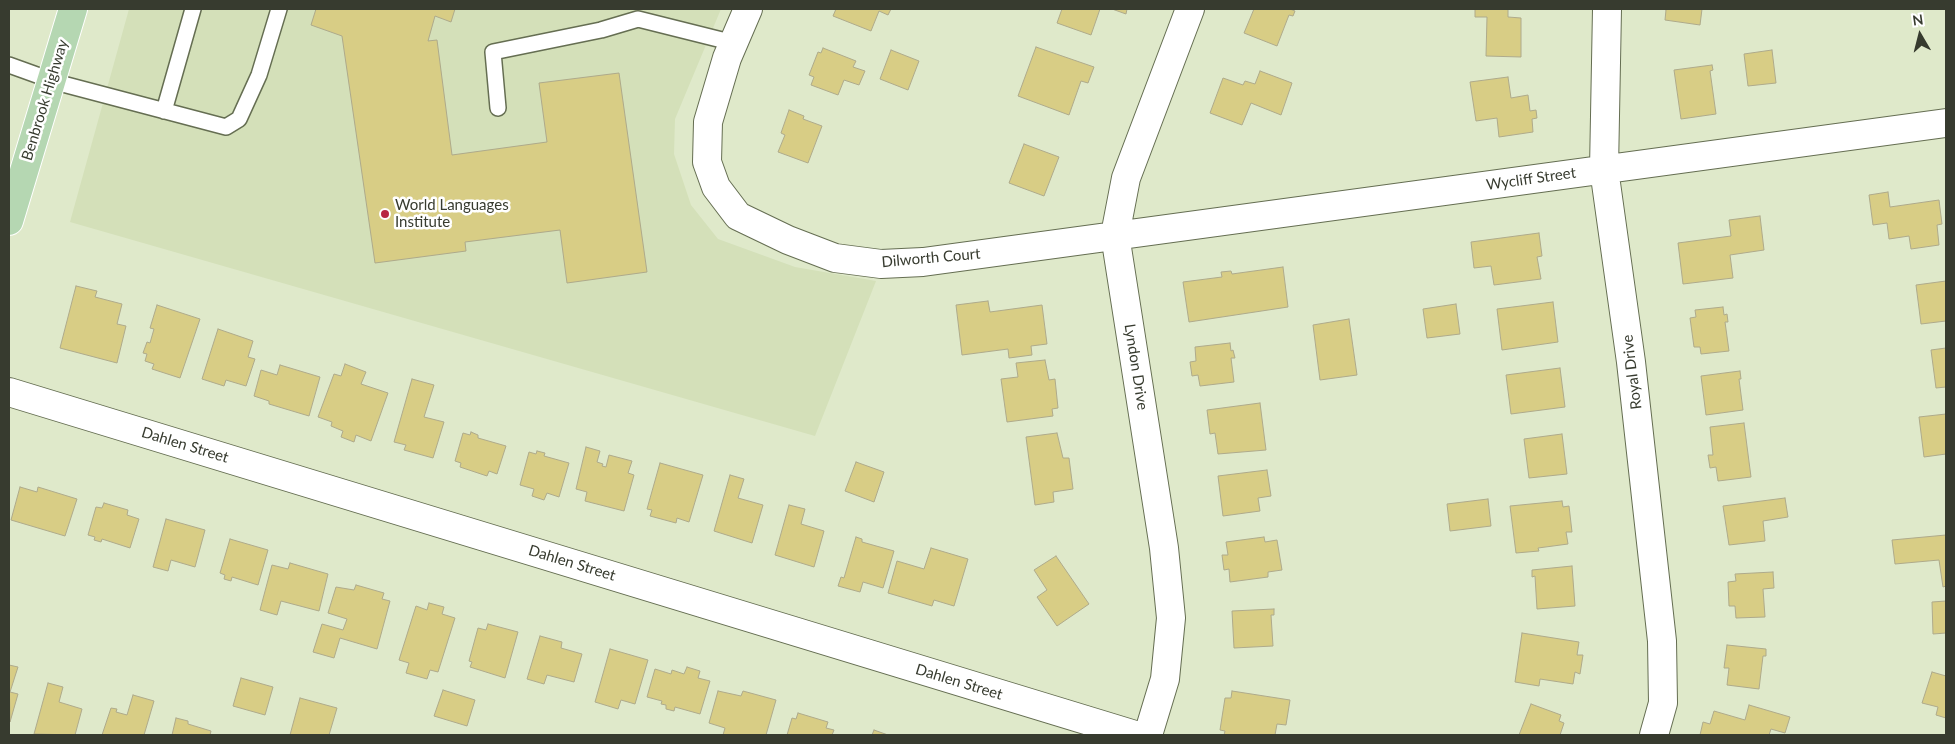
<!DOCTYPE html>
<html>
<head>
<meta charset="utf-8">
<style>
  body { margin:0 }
  #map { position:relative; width:1955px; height:744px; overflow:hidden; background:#dfe9ca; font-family:Lato,sans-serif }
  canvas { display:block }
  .frame { position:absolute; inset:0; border:10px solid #373b2f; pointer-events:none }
  .north { position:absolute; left:1895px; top:10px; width:50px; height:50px; -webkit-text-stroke:4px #fff; paint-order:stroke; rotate:352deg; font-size:14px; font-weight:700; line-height:20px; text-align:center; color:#373b2f }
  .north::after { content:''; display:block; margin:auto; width:18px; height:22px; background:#373b2f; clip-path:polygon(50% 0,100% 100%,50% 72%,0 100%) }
</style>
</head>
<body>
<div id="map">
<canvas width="1955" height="744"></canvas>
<div class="frame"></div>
<div class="north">N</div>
</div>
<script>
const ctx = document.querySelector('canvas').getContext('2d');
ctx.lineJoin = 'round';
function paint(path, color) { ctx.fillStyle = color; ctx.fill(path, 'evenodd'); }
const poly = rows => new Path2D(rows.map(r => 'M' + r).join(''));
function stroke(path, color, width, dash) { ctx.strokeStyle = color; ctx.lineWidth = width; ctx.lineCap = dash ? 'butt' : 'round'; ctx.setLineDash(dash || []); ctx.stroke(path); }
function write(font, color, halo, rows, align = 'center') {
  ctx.font = font + ' Lato,sans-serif'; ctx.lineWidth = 5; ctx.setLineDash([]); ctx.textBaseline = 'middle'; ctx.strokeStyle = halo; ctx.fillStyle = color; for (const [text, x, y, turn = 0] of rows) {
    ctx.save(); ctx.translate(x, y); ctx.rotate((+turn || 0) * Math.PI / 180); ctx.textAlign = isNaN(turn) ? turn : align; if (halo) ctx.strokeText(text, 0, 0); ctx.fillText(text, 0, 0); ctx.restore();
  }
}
paint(poly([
  [129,9,721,9,675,119,674,154,691,205,718,239,795,267,876,281,815,436,70,222]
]), '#d4e0b9');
const building = poly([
  [316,9,455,9,451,22,435,16,428,41,437,40,452,155,547,142,539,83,619,73,647,272,567,283,560,230,465,242,466,251,375,263,342,36,311,25,316,9],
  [836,9,891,9,888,15,879,11,871,31,833,16,836,9],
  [1062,9,1100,9,1091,35,1057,23,1062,9],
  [1112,9,1127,9,1126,14,1112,9],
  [1254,9,1290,9,1295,11,1293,16,1289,15,1277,46,1244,33,1254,9],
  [1475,9,1508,9,1508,17,1521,18,1521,57,1486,56,1487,17,1475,17,1475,9],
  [1664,9,1702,9,1700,25,1665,20,1666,10,1664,9],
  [1036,47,1094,67,1088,83,1081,81,1069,115,1018,96,1036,47],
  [823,48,856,61,853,67,865,71,859,85,844,80,838,95,811,85,814,77,809,75,818,52,821,53,823,48],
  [891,50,919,61,908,90,880,79,891,50],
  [1772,50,1776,83,1748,86,1744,54,1772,50],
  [1712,65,1713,70,1710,71,1716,114,1681,119,1674,70,1712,65],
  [1260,71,1292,83,1281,115,1251,103,1242,125,1210,113,1223,78,1243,85,1245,81,1255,84,1260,71],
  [1508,77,1511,98,1528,95,1530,111,1536,110,1537,118,1532,119,1533,132,1499,137,1497,118,1476,121,1470,82,1508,77],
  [789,110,804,116,803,119,822,126,808,163,778,152,785,135,781,133,789,110],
  [1024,144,1059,157,1044,196,1009,183,1024,144],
  [1888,192,1890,207,1939,200,1942,224,1937,225,1939,245,1911,249,1909,236,1889,239,1887,223,1873,225,1869,195,1888,192],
  [1760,216,1764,250,1730,255,1733,278,1683,284,1678,243,1731,236,1729,220,1760,216],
  [1539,233,1542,256,1537,257,1541,279,1494,285,1491,266,1474,268,1471,242,1539,233],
  [1283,267,1288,307,1189,322,1183,282,1222,277,1221,272,1231,271,1232,274,1283,267],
  [1946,281,1946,321,1921,324,1916,285,1946,281],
  [76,286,97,291,95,297,122,304,117,324,126,326,117,363,60,348,76,286],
  [988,301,990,312,1042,305,1047,344,1031,346,1032,355,1009,358,1008,349,962,355,956,305,988,301],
  [1553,302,1558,342,1502,350,1497,309,1553,302],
  [1456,304,1460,334,1427,338,1423,309,1456,304],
  [157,305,200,319,180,378,152,369,154,364,145,361,147,354,143,353,147,342,150,343,154,329,150,328,157,305],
  [1723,307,1724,315,1727,314,1728,322,1725,322,1729,351,1701,354,1700,347,1694,347,1690,318,1696,317,1695,310,1723,307],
  [1349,319,1357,375,1320,380,1313,325,1349,319],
  [218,329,253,341,248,357,255,359,246,386,226,380,224,386,202,379,218,329],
  [1230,343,1231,351,1233,350,1235,358,1231,358,1234,382,1200,386,1198,375,1192,376,1190,362,1196,361,1195,347,1230,343],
  [1946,348,1946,387,1936,388,1931,350,1946,348],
  [1045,360,1049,380,1055,379,1058,408,1052,409,1053,416,1007,422,1001,379,1018,377,1016,363,1045,360],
  [345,364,366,372,361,384,388,393,371,441,356,435,354,442,341,437,343,431,331,426,332,422,318,417,334,374,341,376,345,364],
  [280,365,320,377,309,416,269,404,269,401,254,396,261,370,277,375,280,365],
  [1560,368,1565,407,1511,414,1506,375,1560,368],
  [1740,371,1741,379,1739,379,1743,410,1706,415,1701,376,1740,371],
  [412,379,434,385,424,417,444,422,433,458,404,450,406,445,394,442,412,379],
  [1260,403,1266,450,1218,454,1215,433,1210,434,1207,410,1260,403],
  [1946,414,1946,454,1924,457,1919,417,1946,414],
  [1744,423,1751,477,1718,481,1716,467,1710,468,1708,455,1713,455,1710,427,1744,423],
  [471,432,478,435,478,438,506,446,497,474,489,471,487,476,460,467,461,463,455,461,463,433,470,435,471,432],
  [1057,433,1063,458,1069,458,1073,489,1053,492,1054,502,1035,505,1026,437,1057,433],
  [1562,434,1567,474,1529,478,1524,439,1562,434],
  [586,447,600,451,597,462,603,464,602,466,606,467,609,455,632,461,628,473,634,475,624,511,585,501,587,492,576,489,586,447],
  [537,451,545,453,544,456,569,463,559,497,547,493,544,500,532,496,534,489,520,485,529,452,536,454,537,451],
  [856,462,884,472,874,502,845,491,856,462],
  [660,463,703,475,689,522,677,518,676,523,650,516,652,510,647,509,660,463],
  [1267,470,1271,496,1258,498,1260,511,1223,516,1218,476,1267,470],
  [730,475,744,479,738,498,763,505,752,543,714,531,730,475],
  [20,487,37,492,38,487,77,499,65,536,11,520,20,487],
  [1785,498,1788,517,1763,521,1765,541,1729,545,1723,506,1785,498],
  [1488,499,1491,526,1450,531,1447,504,1488,499],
  [1562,501,1563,507,1569,506,1572,532,1566,532,1568,544,1538,548,1539,551,1516,553,1510,506,1562,501],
  [104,503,128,510,127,515,139,519,130,548,102,539,101,542,94,540,95,537,88,535,96,507,102,508,104,503],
  [789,505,805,509,801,524,824,531,814,567,775,555,789,505],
  [166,519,205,530,195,567,171,560,168,571,153,567,166,519],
  [1946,535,1946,586,1943,587,1939,560,1895,564,1892,540,1946,535],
  [856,537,862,539,862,542,894,551,883,588,863,582,860,592,838,586,841,577,844,578,856,537],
  [1264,537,1265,542,1277,540,1282,570,1268,572,1268,577,1230,582,1229,569,1224,570,1222,555,1228,555,1226,542,1264,537],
  [230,539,268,550,258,585,232,577,231,581,224,579,225,575,220,573,230,539],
  [931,548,968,559,954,606,934,600,932,606,888,593,897,561,924,569,931,548],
  [1056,556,1089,604,1057,626,1037,597,1047,590,1034,570,1056,556],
  [290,563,328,574,319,611,281,601,277,615,260,610,272,565,288,569,290,563],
  [1572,566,1575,606,1537,609,1535,576,1532,577,1532,570,1572,566],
  [1773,572,1774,588,1763,589,1765,617,1736,618,1735,606,1729,606,1728,582,1736,581,1735,574,1773,572],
  [356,585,384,593,382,599,390,601,377,649,340,638,334,658,313,652,322,624,343,630,347,619,328,613,336,587,354,590,356,585],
  [1946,601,1946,633,1933,634,1932,602,1946,601],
  [429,603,444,607,442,614,455,618,438,672,430,670,427,679,406,673,409,663,399,660,416,606,427,610,429,603],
  [1274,609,1274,615,1271,615,1273,646,1234,648,1232,611,1274,609],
  [488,624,518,632,505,678,470,667,472,662,469,661,478,628,486,630,488,624],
  [1522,633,1579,642,1577,655,1583,655,1580,674,1575,672,1573,684,1540,679,1539,686,1515,682,1522,633],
  [540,636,562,642,561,648,582,654,574,682,547,675,544,684,527,679,540,636],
  [1727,645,1766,649,1766,656,1763,656,1759,689,1727,685,1729,668,1724,668,1727,645],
  [610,649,648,660,635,704,621,700,618,709,595,702,610,649],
  [9,665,18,667,10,692,18,694,10,722,9,665],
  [687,667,700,671,698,678,710,681,700,714,675,707,674,711,666,709,666,705,661,704,662,701,647,697,655,669,671,674,672,670,684,674,687,667],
  [1932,672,1946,676,1946,718,1936,715,1938,707,1922,703,1932,672],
  [241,678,273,687,265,715,233,706,241,678],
  [48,683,63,687,59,702,82,709,75,735,34,734,48,683],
  [443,690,475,700,467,726,434,716,443,690],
  [718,691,741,696,743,691,776,700,766,735,723,735,725,728,709,723,718,691],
  [1232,691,1290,700,1286,725,1277,724,1275,735,1224,735,1225,731,1220,730,1225,698,1231,698,1232,691],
  [133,695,154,701,144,735,102,735,111,708,117,709,116,712,127,715,133,695],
  [300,698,337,708,329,735,290,735,300,698],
  [1531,704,1561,715,1559,721,1564,723,1560,735,1519,735,1531,704],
  [1749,705,1790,717,1785,733,1771,729,1769,735,1700,735,1703,722,1710,724,1714,711,1745,720,1749,705],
  [798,713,828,722,826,728,834,730,832,735,787,735,792,718,796,719,798,713],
  [176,718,188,721,188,724,211,731,210,735,172,735,176,718],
  [874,730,888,735,872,735,874,730]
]);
paint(building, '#d8cd85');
stroke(building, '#aeaa8b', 1);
const lane = poly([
  [9,65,59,83,226,127,239,119,259,75,279,9],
  [498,108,493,52,601,30,638,19,734,43],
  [164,111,193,9]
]);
const street = poly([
  [748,9,727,58,708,122,707,162,716,187,738,216,788,240,835,258,881,264,923,262,1946,123],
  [1607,9,1604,169,1631,362,1662,641,1663,703,1654,735],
  [9,392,1135,735],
  [1148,735,1165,679,1171,618,1164,548,1115,235,1126,178,1190,9]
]);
const primary = poly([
  [9,221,73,9]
]);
stroke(lane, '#656e52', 18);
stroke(street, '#656e52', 30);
stroke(primary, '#fff', 30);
stroke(lane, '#fff', 15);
stroke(street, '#fff', 28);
stroke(primary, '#b5d7b2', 28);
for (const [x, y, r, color] of [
  [385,214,5,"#b82642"]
]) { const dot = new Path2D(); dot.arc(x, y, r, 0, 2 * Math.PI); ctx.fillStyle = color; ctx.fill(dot); stroke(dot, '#fff', 2); }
write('15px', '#373b2f', '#fff', [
  ["Benbrook Highway",45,100,-73],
  ["Wycliff Street",1531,179,-8],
  ["Dilworth Court",931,258,-5],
  ["Lyndon Drive",1136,367,81],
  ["Royal Drive",1632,372,-97],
  ["Dahlen Street",185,445,17],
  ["Dahlen Street",572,563,17],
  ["Dahlen Street",959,682,17]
]);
write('15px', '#373b2f', '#fff', [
  ["World Languages",395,205],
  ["Institute",395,222]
], 'left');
</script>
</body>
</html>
